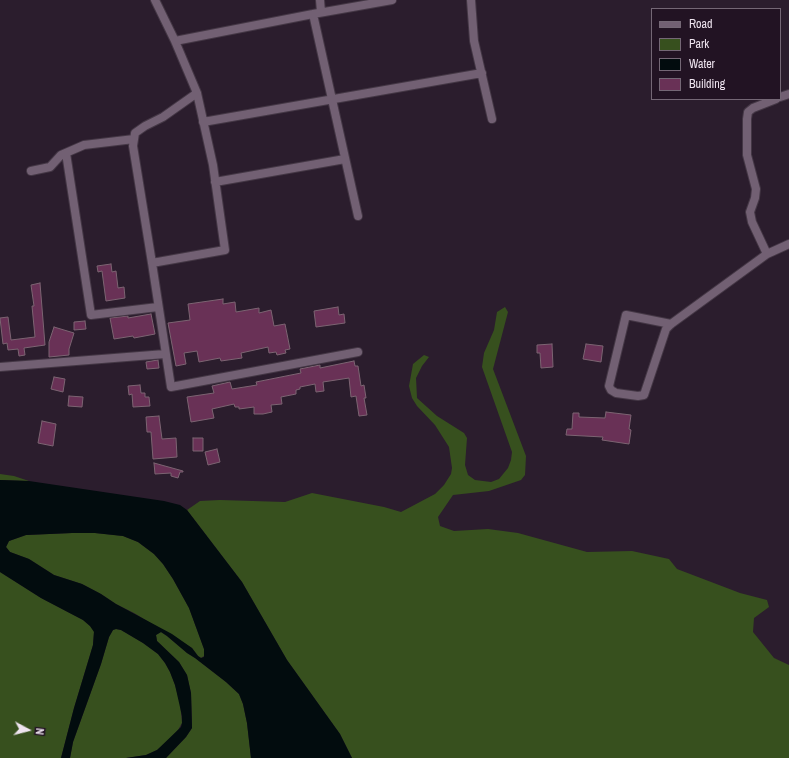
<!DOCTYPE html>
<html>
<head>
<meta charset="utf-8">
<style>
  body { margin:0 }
  #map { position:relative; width:789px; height:758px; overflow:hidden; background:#2b1d2d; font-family:"Archivo Narrow",sans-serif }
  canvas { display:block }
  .legend { position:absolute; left:651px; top:8px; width:130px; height:92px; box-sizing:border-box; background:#221323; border:1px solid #746775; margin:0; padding:5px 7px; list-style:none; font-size:12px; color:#eee4ef }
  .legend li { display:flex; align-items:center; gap:8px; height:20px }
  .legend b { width:20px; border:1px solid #746775 }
  .north { position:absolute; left:8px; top:710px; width:40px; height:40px; -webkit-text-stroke:3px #221323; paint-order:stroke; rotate:97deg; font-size:11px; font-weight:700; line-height:16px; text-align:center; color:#eee4ef }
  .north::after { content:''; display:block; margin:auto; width:14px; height:18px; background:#eee4ef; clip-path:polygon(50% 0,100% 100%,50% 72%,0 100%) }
</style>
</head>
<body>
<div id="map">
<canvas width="789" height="758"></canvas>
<ul class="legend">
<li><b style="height:5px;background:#726073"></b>Road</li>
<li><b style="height:11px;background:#37501e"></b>Park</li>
<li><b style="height:11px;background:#020c0e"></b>Water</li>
<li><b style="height:11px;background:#693156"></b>Building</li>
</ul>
<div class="north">N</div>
</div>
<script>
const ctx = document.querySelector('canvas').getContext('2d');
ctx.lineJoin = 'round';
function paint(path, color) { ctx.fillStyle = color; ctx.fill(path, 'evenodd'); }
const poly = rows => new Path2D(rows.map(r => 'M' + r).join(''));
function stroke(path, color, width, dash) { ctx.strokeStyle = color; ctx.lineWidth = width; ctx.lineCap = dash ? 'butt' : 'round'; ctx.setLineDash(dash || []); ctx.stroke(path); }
paint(poly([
  [505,307,508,312,493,369,526,456,525,475,521,480,489,491,453,495,438,517,440,526,454,531,488,529,518,533,587,552,632,551,669,559,677,569,740,593,767,600,769,607,754,618,753,632,774,658,789,665,789,758,352,758,340,734,287,660,242,582,187,510,200,501,220,500,285,502,312,493,384,507,401,512,435,494,444,485,451,474,452,468,449,447,435,425,417,406,412,398,409,386,413,364,424,355,429,357,422,366,416,378,417,398,437,416,464,433,467,438,465,465,468,475,475,480,491,482,499,479,508,468,511,460,512,452,482,367,484,353,494,330,497,312],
  [0,474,14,476,29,481,0,480],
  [72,533,95,533,123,536,138,542,154,554,163,564,173,579,189,608,204,649,204,656,201,658,198,656,192,648,134,613,116,604,101,594,82,584,54,575,29,559,10,552,6,547,9,541,26,535],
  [0,572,41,598,83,620,90,626,94,631,93,645,90,655,74,708,61,758,0,758],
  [116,629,121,630,143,643,158,654,165,663,170,672,175,685,180,703,182,723,178,730,167,742,157,750,146,755,126,758,70,758,73,742,101,664,109,637,113,630],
  [161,632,167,636,187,653,195,658,226,682,239,694,243,704,247,723,251,758,166,758,186,737,192,728,192,722,191,693,187,675,179,662,157,641,156,635]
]), '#37501e');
paint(poly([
  [0,480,29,481,164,501,180,505,187,510,242,582,287,660,340,734,352,758,251,758,247,723,243,704,239,694,226,682,195,658,187,653,167,636,161,632,156,635,157,641,179,662,187,675,191,693,192,728,186,737,166,758,126,758,146,755,157,750,181,727,182,723,182,716,175,685,170,672,165,663,158,654,143,643,121,630,116,629,113,630,109,637,101,664,73,742,70,758,61,758,74,708,90,655,93,645,94,632,90,626,83,620,41,598,0,572],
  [72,533,95,533,123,536,138,542,154,554,163,564,173,579,189,608,204,649,204,657,201,658,198,656,192,648,172,634,116,604,101,594,82,584,54,575,29,559,10,552,6,547,9,541,26,535]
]), '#020c0e');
const building = poly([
  [111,264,112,272,116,271,118,288,124,287,125,298,106,301,102,271,98,272,97,266,111,264],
  [40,283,45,345,24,348,25,355,19,356,18,349,8,350,7,343,3,344,0,318,8,317,11,340,35,337,32,306,34,306,31,285,40,283],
  [223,299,223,304,235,302,236,312,259,308,259,313,271,310,274,326,285,324,290,349,285,350,286,353,277,355,276,352,269,353,268,347,241,353,242,358,221,361,220,358,199,362,197,351,184,353,186,364,176,366,168,323,190,320,188,304,223,299],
  [338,307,339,315,344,314,345,323,316,327,314,311,338,307],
  [151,314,155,334,134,338,133,336,114,339,110,318,128,316,128,318,151,314],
  [85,321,86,329,74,330,74,322,85,321],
  [54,327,74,333,69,349,69,355,49,357,49,342,54,327],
  [552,344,553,367,541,368,540,353,537,353,537,345,552,344],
  [586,344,603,346,601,362,583,359,586,344],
  [158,360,159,368,147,369,146,362,158,360],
  [354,361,355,366,358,366,361,386,364,385,366,398,364,398,367,415,359,416,356,396,351,397,349,378,323,382,324,391,316,392,315,384,300,387,300,389,296,390,296,394,281,397,282,404,271,405,272,412,263,414,254,414,254,407,239,409,239,407,235,407,234,404,212,409,214,418,191,422,187,397,214,393,212,386,230,382,232,389,257,385,256,382,301,373,300,369,320,365,320,368,354,361],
  [54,377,65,379,63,392,51,389,54,377],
  [140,385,141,393,145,393,145,397,149,397,150,406,133,407,132,394,129,395,128,386,140,385],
  [69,396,83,397,82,407,68,406,69,396],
  [606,412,631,415,629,429,631,430,629,444,602,440,603,437,566,435,567,429,572,429,573,413,579,413,579,417,605,418,606,412],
  [159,416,162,439,176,438,177,457,153,459,151,432,147,432,146,417,159,416],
  [42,421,56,424,53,446,38,443,42,421],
  [193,438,203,438,203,451,193,451,193,438],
  [217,449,220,462,208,465,205,452,217,449],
  [154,463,183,471,183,472,180,472,178,478,171,476,171,473,155,474,154,463]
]);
paint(building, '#693156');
stroke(building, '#7c6472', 1);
const street = poly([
  [155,0,175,41,197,93,213,165,225,250,152,263,171,387,358,352],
  [320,0,321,12],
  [471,0,474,41,492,119],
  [313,14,358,216],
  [175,41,313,14,392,0],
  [780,97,789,94],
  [203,122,482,73],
  [66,153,91,315,158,307],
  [31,171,50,167,61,155,84,145,134,139],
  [215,182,345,159],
  [767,254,752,222,750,212,755,198,756,189,747,155,747,119,748,112,753,108,776,99],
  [152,263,133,146,135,133,145,126,163,117,197,93],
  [671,324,626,315,609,386,611,390,616,393,638,396,644,395,666,329,671,324,767,254,789,244],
  [0,367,165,354]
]);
stroke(street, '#443745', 10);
stroke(street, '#726073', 8);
</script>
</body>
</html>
